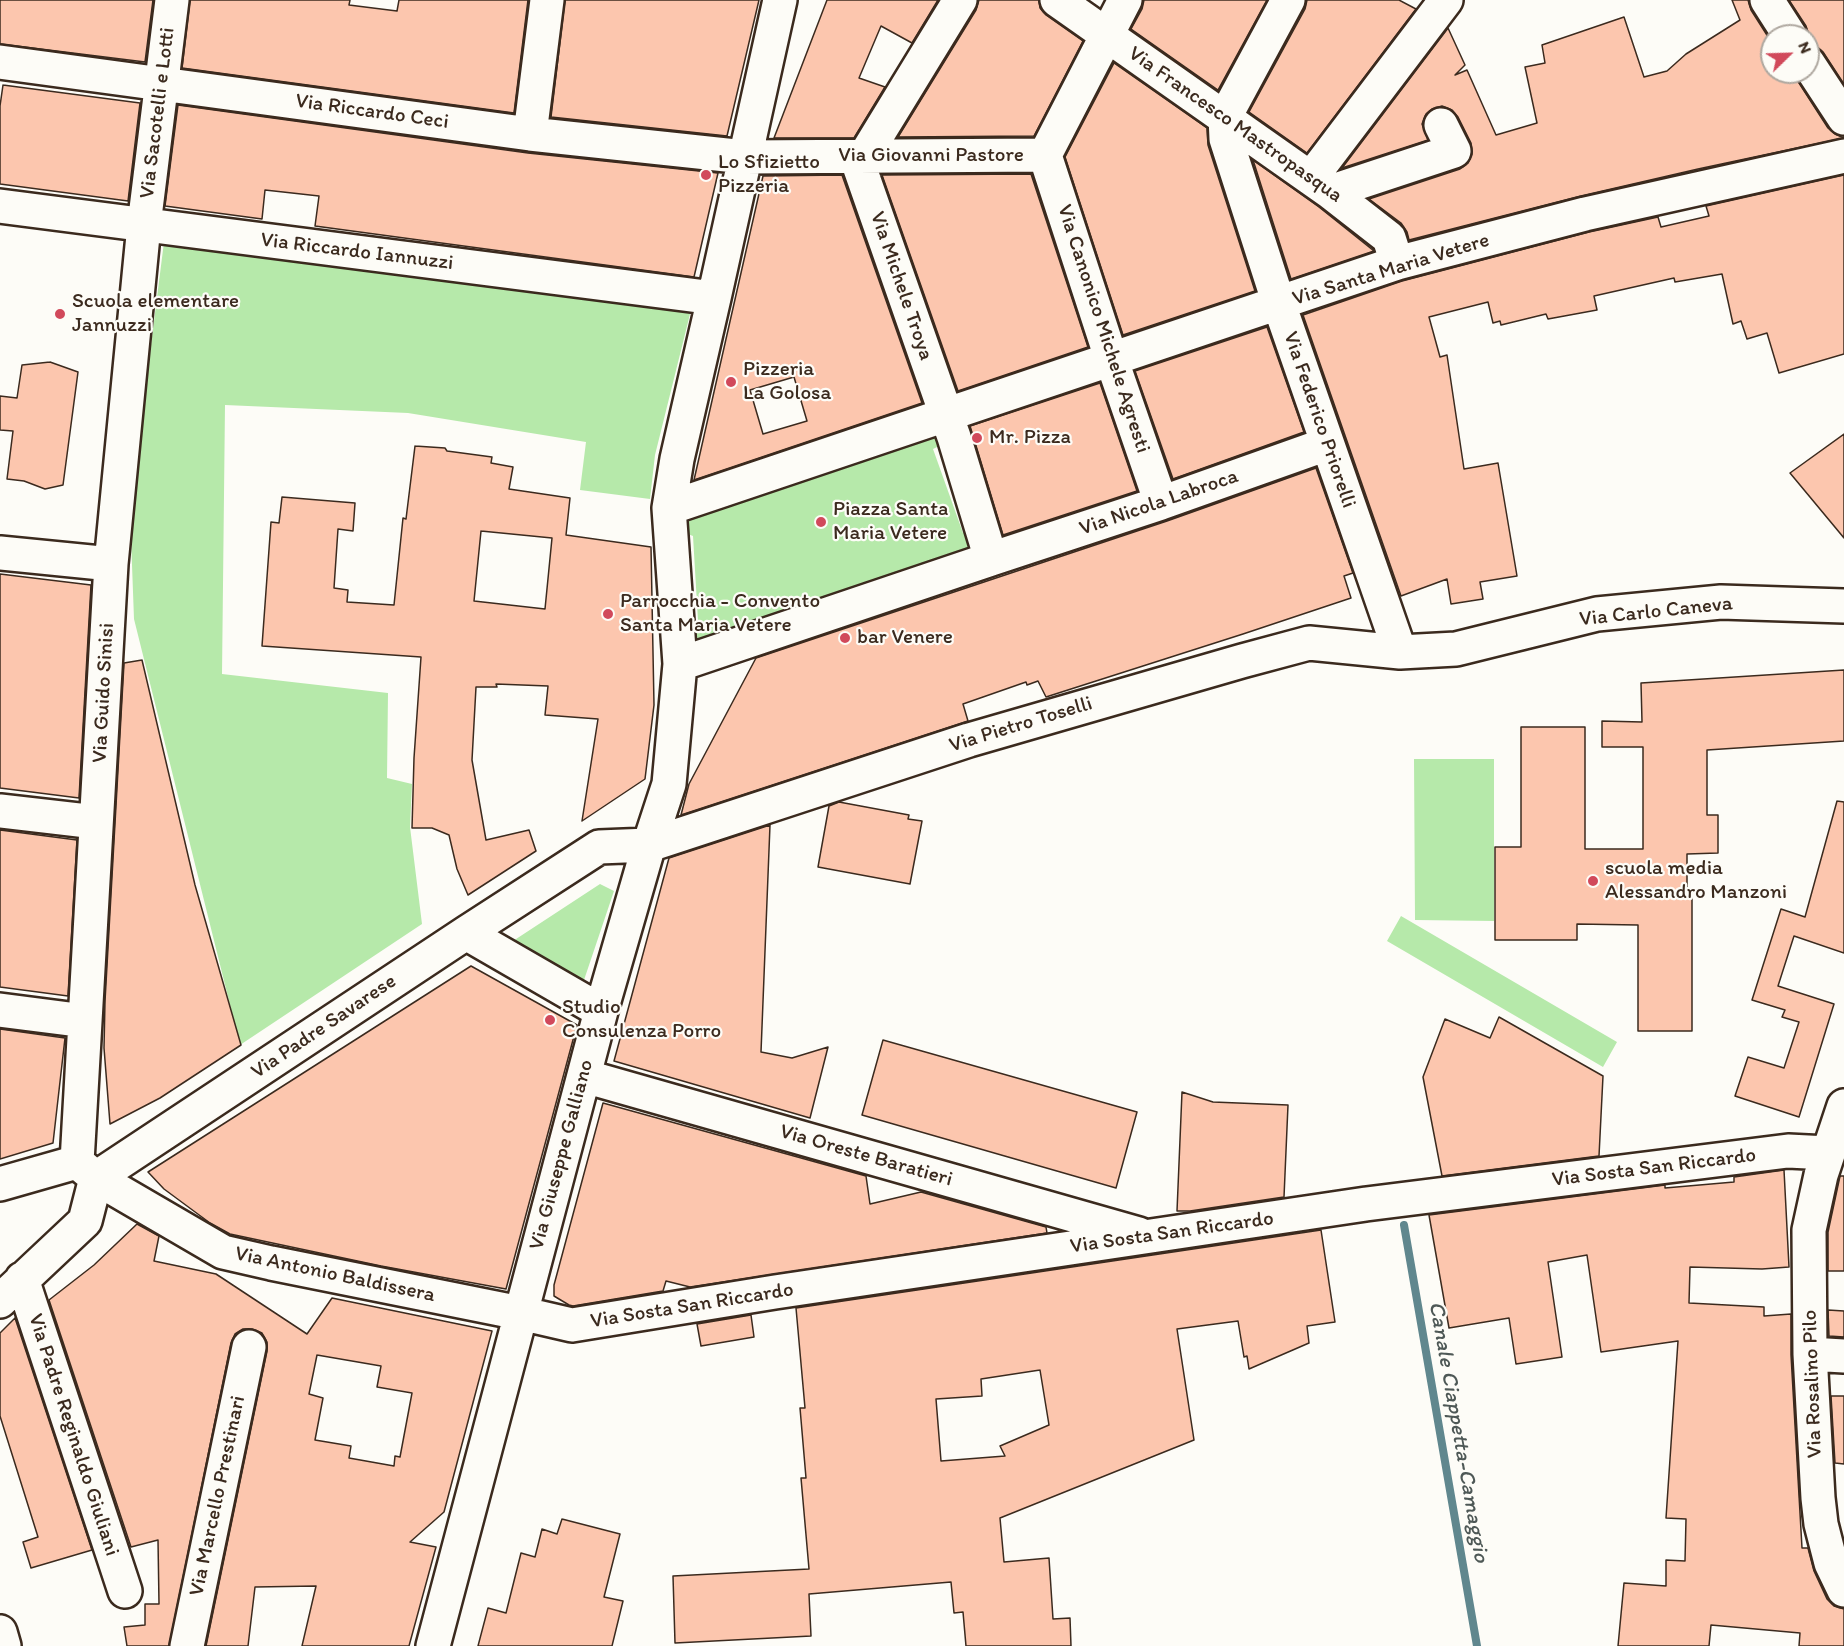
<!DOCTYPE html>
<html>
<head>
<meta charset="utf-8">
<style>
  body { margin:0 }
  #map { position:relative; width:1844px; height:1646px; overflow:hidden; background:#fdfcf7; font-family:Itim,sans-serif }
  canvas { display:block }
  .north { position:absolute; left:1760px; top:24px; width:60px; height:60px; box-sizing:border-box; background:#fdfcf7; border:2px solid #afa8a0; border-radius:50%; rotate:67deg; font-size:16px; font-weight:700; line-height:24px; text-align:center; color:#3b2a1e }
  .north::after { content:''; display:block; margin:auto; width:21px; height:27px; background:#d1495b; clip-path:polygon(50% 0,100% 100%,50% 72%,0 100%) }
</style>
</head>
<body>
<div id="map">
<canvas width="1844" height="1646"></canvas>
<div class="north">N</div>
</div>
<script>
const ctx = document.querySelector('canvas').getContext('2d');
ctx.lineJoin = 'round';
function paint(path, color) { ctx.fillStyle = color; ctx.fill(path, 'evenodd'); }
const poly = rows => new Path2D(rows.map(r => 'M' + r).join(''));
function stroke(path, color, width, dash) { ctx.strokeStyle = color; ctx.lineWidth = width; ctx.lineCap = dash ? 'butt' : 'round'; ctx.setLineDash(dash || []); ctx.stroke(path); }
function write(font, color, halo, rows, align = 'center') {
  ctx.font = font + ' Itim,sans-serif'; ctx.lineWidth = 4.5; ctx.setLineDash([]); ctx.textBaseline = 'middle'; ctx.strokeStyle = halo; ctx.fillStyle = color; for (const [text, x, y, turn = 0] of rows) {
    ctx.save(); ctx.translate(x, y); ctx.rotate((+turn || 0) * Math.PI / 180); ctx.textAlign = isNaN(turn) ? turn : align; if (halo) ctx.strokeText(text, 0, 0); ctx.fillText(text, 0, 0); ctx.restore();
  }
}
paint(poly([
  [164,242,691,310,655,455,650,499,580,490,586,442,408,413,225,405,222,674,388,693,387,778,412,784,410,827,422,924,240,1045,134,619,130,511],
  [936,432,941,445,933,449,963,533,972,531,973,550,692,643,688,625,698,621,693,536,685,533,684,518],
  [1414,759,1494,759,1494,921,1415,920],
  [600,884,614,891,584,980,513,941],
  [1401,916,1617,1042,1603,1067,1387,941]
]), '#b6e9aa');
stroke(poly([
  [1404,1225,1477,1646]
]), '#60878e', 8);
const building = poly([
  [0,0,153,0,145,62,0,44,0,0],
  [190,0,350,0,349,5,397,11,399,0,528,0,514,113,182,68,190,0],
  [565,0,759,0,727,136,551,117,565,0],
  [827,0,938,0,912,43,881,26,859,78,885,87,854,138,774,138,827,0],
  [979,0,1039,0,1040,8,1046,15,1083,41,1034,136,898,137,976,10,979,0],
  [1144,0,1267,0,1218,90,1131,29,1142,9,1144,0],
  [1307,0,1399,0,1416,9,1307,153,1249,112,1305,9,1307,0],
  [1732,0,1748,0,1751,10,1772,43,1772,72,1792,72,1828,128,1835,134,1844,138,1698,169,1581,196,1409,240,1407,232,1401,223,1369,199,1460,169,1468,163,1472,154,1471,143,1458,117,1452,110,1442,106,1432,109,1426,114,1422,124,1428,140,1342,168,1448,28,1465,65,1455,75,1467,70,1496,135,1537,123,1525,67,1545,63,1542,45,1624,17,1644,77,1667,71,1686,54,1740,20,1732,0],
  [1789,0,1844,0,1844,84,1823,52,1817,47,1808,44,1809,35,1806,26,1789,0],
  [1114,63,1207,128,1208,145,1255,291,1123,335,1065,157,1114,63],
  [3,85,140,103,128,201,0,184,0,106,3,85],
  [178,105,528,153,718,173,694,277,315,226,319,196,265,190,262,219,165,206,178,105],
  [1253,160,1319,207,1374,251,1291,279,1253,160],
  [1031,174,1088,347,958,391,882,175,1031,174],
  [842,175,922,403,694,480,763,176,842,175],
  [794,377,807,421,763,434,750,390,794,377],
  [1844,175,1844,354,1779,373,1767,333,1747,339,1741,321,1733,324,1722,274,1675,282,1674,278,1594,296,1597,310,1548,319,1546,314,1501,325,1500,321,1493,323,1488,302,1429,317,1440,357,1447,355,1464,469,1498,463,1517,576,1480,582,1483,599,1451,604,1447,579,1401,596,1303,315,1402,281,1589,232,1658,217,1661,227,1709,216,1706,206,1844,175],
  [1267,327,1304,432,1173,479,1135,371,1267,327],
  [50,362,78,372,63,485,45,489,24,481,7,479,13,431,0,430,0,396,17,398,22,365,50,362],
  [1100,383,1137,491,1003,535,970,426,1100,383],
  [1844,434,1844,538,1790,473,1844,434],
  [415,446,445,448,447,451,492,457,491,463,513,467,509,489,570,498,566,535,651,547,654,705,645,779,582,821,598,719,545,715,548,686,496,684,497,687,476,687,472,760,486,840,529,830,536,851,468,895,457,869,449,835,432,828,412,828,414,758,421,657,262,646,271,522,279,523,282,497,355,503,353,531,338,529,334,588,348,590,347,602,394,605,403,518,406,519,415,446],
  [481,531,552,538,545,609,474,601,481,531],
  [1316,468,1353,573,1344,576,1351,598,1243,634,1046,697,1038,681,1027,685,1026,682,963,704,968,721,681,815,689,784,756,658,1167,521,1316,468],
  [0,574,91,585,79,798,0,788,0,574],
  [142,660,195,885,241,1045,160,1098,110,1124,104,1048,105,1001,124,663,142,660],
  [1844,670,1844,741,1707,750,1707,815,1718,815,1718,853,1687,854,1687,895,1692,895,1692,1031,1638,1031,1638,925,1577,924,1577,940,1495,940,1495,847,1521,847,1521,727,1585,727,1585,849,1643,849,1643,747,1602,747,1602,721,1642,722,1641,683,1844,670],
  [1837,801,1844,802,1844,953,1794,936,1778,986,1834,1004,1799,1117,1735,1096,1748,1057,1784,1068,1799,1022,1782,1017,1785,1010,1752,1000,1781,909,1805,917,1837,801],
  [839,802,909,815,908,819,922,821,910,884,818,867,829,806,839,802],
  [770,825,761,1052,792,1058,828,1047,810,1118,614,1061,669,858,770,825],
  [0,830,77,840,68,996,0,987,0,830],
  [471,966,577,1025,506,1289,381,1266,230,1234,210,1223,164,1189,148,1172,471,966],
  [1499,1017,1603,1076,1599,1156,1442,1176,1423,1077,1445,1019,1490,1038,1499,1017],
  [0,1029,65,1038,53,1143,0,1159,0,1029],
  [883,1040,1137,1112,1116,1188,862,1115,883,1040],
  [1182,1092,1213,1102,1288,1105,1284,1197,1190,1211,1177,1211,1182,1092],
  [603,1103,866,1176,870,1204,921,1192,1046,1227,1047,1233,690,1287,666,1281,663,1291,573,1306,569,1305,554,1296,554,1285,603,1103],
  [1784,1170,1789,1267,1762,1269,1690,1267,1689,1303,1764,1307,1764,1316,1791,1314,1791,1355,1802,1548,1808,1548,1814,1571,1827,1599,1834,1606,1844,1609,1844,1646,1799,1646,1800,1633,1711,1625,1709,1646,1618,1646,1624,1583,1666,1586,1666,1560,1685,1561,1686,1519,1666,1518,1678,1341,1601,1352,1587,1255,1548,1262,1562,1357,1516,1364,1509,1318,1449,1328,1429,1215,1665,1185,1665,1188,1734,1182,1734,1177,1784,1170],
  [1840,1176,1844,1176,1844,1271,1828,1271,1828,1232,1840,1176],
  [137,1224,159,1236,154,1261,216,1274,307,1334,332,1298,492,1331,444,1512,410,1542,436,1547,409,1646,302,1646,316,1586,255,1587,248,1646,206,1646,267,1351,267,1342,262,1333,252,1329,243,1329,235,1334,231,1343,169,1646,127,1646,124,1627,145,1625,145,1604,159,1604,158,1540,131,1547,49,1300,94,1265,137,1224],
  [317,1355,381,1366,377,1387,412,1393,400,1457,395,1456,394,1466,349,1458,351,1446,315,1440,323,1398,309,1394,317,1355],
  [1321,1230,1335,1322,1307,1326,1309,1343,1249,1369,1247,1356,1244,1357,1238,1321,1177,1329,1194,1440,1000,1518,1004,1562,1049,1558,1053,1619,1070,1618,1071,1646,966,1646,963,1612,954,1613,951,1582,809,1594,811,1636,675,1643,673,1576,809,1569,801,1478,806,1478,800,1408,805,1408,796,1308,1321,1230],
  [1040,1370,1049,1425,1000,1446,1005,1456,941,1461,936,1399,982,1396,981,1379,1040,1370],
  [1828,1310,1844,1311,1844,1337,1829,1336,1828,1310],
  [751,1315,754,1337,701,1346,697,1324,751,1315],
  [15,1318,92,1550,31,1568,23,1542,38,1537,0,1416,0,1333,15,1318],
  [1831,1396,1844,1396,1844,1464,1835,1463,1831,1396],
  [562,1519,620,1534,604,1597,623,1601,612,1646,478,1646,488,1608,506,1613,521,1553,535,1557,542,1529,557,1534,562,1519]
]);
paint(building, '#fcc6ae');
stroke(building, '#3b2a1e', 1.5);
const minor = poly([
  [1057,0,1330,192,1389,238,1397,263],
  [1288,0,1225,117,1226,139,1279,304,1400,652],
  [1767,0,1790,36],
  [0,62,530,134,745,157,1045,155],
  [1808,63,1844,118],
  [530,134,547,0],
  [1045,155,1111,358,1161,503],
  [1045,155,1125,0],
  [864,157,960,0],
  [1311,178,1446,0],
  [1330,192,1454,151,1441,125],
  [0,206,714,298],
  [669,508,1397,263,1585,214,1844,156],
  [0,553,111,564],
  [991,559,1161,503,1327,444],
  [680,664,991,559,954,437,856,157],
  [0,811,96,822],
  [466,933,601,1011],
  [0,1010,85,1021],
  [584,1076,1139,1234],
  [1844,1106,1821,1175,1809,1230,1810,1354,1818,1498,1821,1524,1831,1563,1844,1590],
  [77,1162,111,564,144,225,172,0],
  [0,1184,77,1162,96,1178,466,933,599,847,649,845,969,740,1242,661,1309,643,1400,652,1456,649,1597,614,1721,602,1844,606],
  [22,1279,125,1591],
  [0,1301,85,1221,96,1178,223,1252,271,1263,520,1313,572,1325,775,1292,1366,1204,1788,1151,1828,1153],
  [1810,1354,1844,1356],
  [0,1632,4,1646],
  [187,1646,249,1347],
  [433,1646,601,1011,649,845,669,784,680,664,669,508,677,459,714,298,780,0]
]);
stroke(minor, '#3b2a1e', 38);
stroke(minor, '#fdfcf7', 33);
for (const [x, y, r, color] of [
  [706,175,6,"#d1495b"],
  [60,314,6,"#d1495b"],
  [731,382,6,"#d1495b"],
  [977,438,6,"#d1495b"],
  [821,522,6,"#d1495b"],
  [608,614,6,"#d1495b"],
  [845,638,6,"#d1495b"],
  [1593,881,6,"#d1495b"],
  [550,1020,6,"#d1495b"]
]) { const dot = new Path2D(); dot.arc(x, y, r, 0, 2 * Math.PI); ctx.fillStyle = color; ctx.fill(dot); stroke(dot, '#fdfcf7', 2); }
write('21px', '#3b2a1e', '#fdfcf7', [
  ["Via Riccardo Ceci",372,112,8],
  ["Via Sacotelli e Lotti",158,113,-83],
  ["Via Francesco Mastropasqua",1235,125,35],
  ["Via Giovanni Pastore",931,156],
  ["Via Riccardo Iannuzzi",357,252,7],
  ["Via Santa Maria Vetere",1391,270,-17],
  ["Via Michele Troya",901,286,71],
  ["Via Canonico Michele Agresti",1103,329,72],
  ["Via Federico Priorelli",1319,420,71],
  ["Via Nicola Labroca",1159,503,-19],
  ["Via Carlo Caneva",1656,612,-6],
  ["Via Guido Sinisi",104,693,-87],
  ["Via Pietro Toselli",1021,725,-17],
  ["Via Padre Savarese",324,1027,-34],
  ["Via Giuseppe Galliano",562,1155,-75],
  ["Via Oreste Baratieri",866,1156,16],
  ["Via Sosta San Riccardo",1654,1168,-7],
  ["Via Sosta San Riccardo",1172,1233,-8],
  ["Via Antonio Baldissera",335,1275,12],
  ["Via Sosta San Riccardo",692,1306,-9],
  ["Via Rosalino Pilo",1813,1384,-92],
  ["Via Padre Reginaldo Giuliani",73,1435,72],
  ["Via Marcello Prestinari",218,1496,-78]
]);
write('21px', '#3b2a1e', '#fdfcf7', [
  ["Lo Sfizietto",718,163],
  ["Pizzeria",718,187],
  ["Scuola elementare",72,302],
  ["Jannuzzi",72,326],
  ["Pizzeria",743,370],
  ["La Golosa",743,394],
  ["Mr. Pizza",989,438],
  ["Piazza Santa",833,510],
  ["Maria Vetere",833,534],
  ["Parrocchia - Convento",620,602],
  ["Santa Maria Vetere",620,626],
  ["bar Venere",857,638],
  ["scuola media",1605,869],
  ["Alessandro Manzoni",1605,893],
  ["Studio",562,1008],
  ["Consulenza Porro",562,1032]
], 'left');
write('italic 22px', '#4e5856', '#fdfcf7', [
  ["Canale Ciappetta-Camaggio",1458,1432,80]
]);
</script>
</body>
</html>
